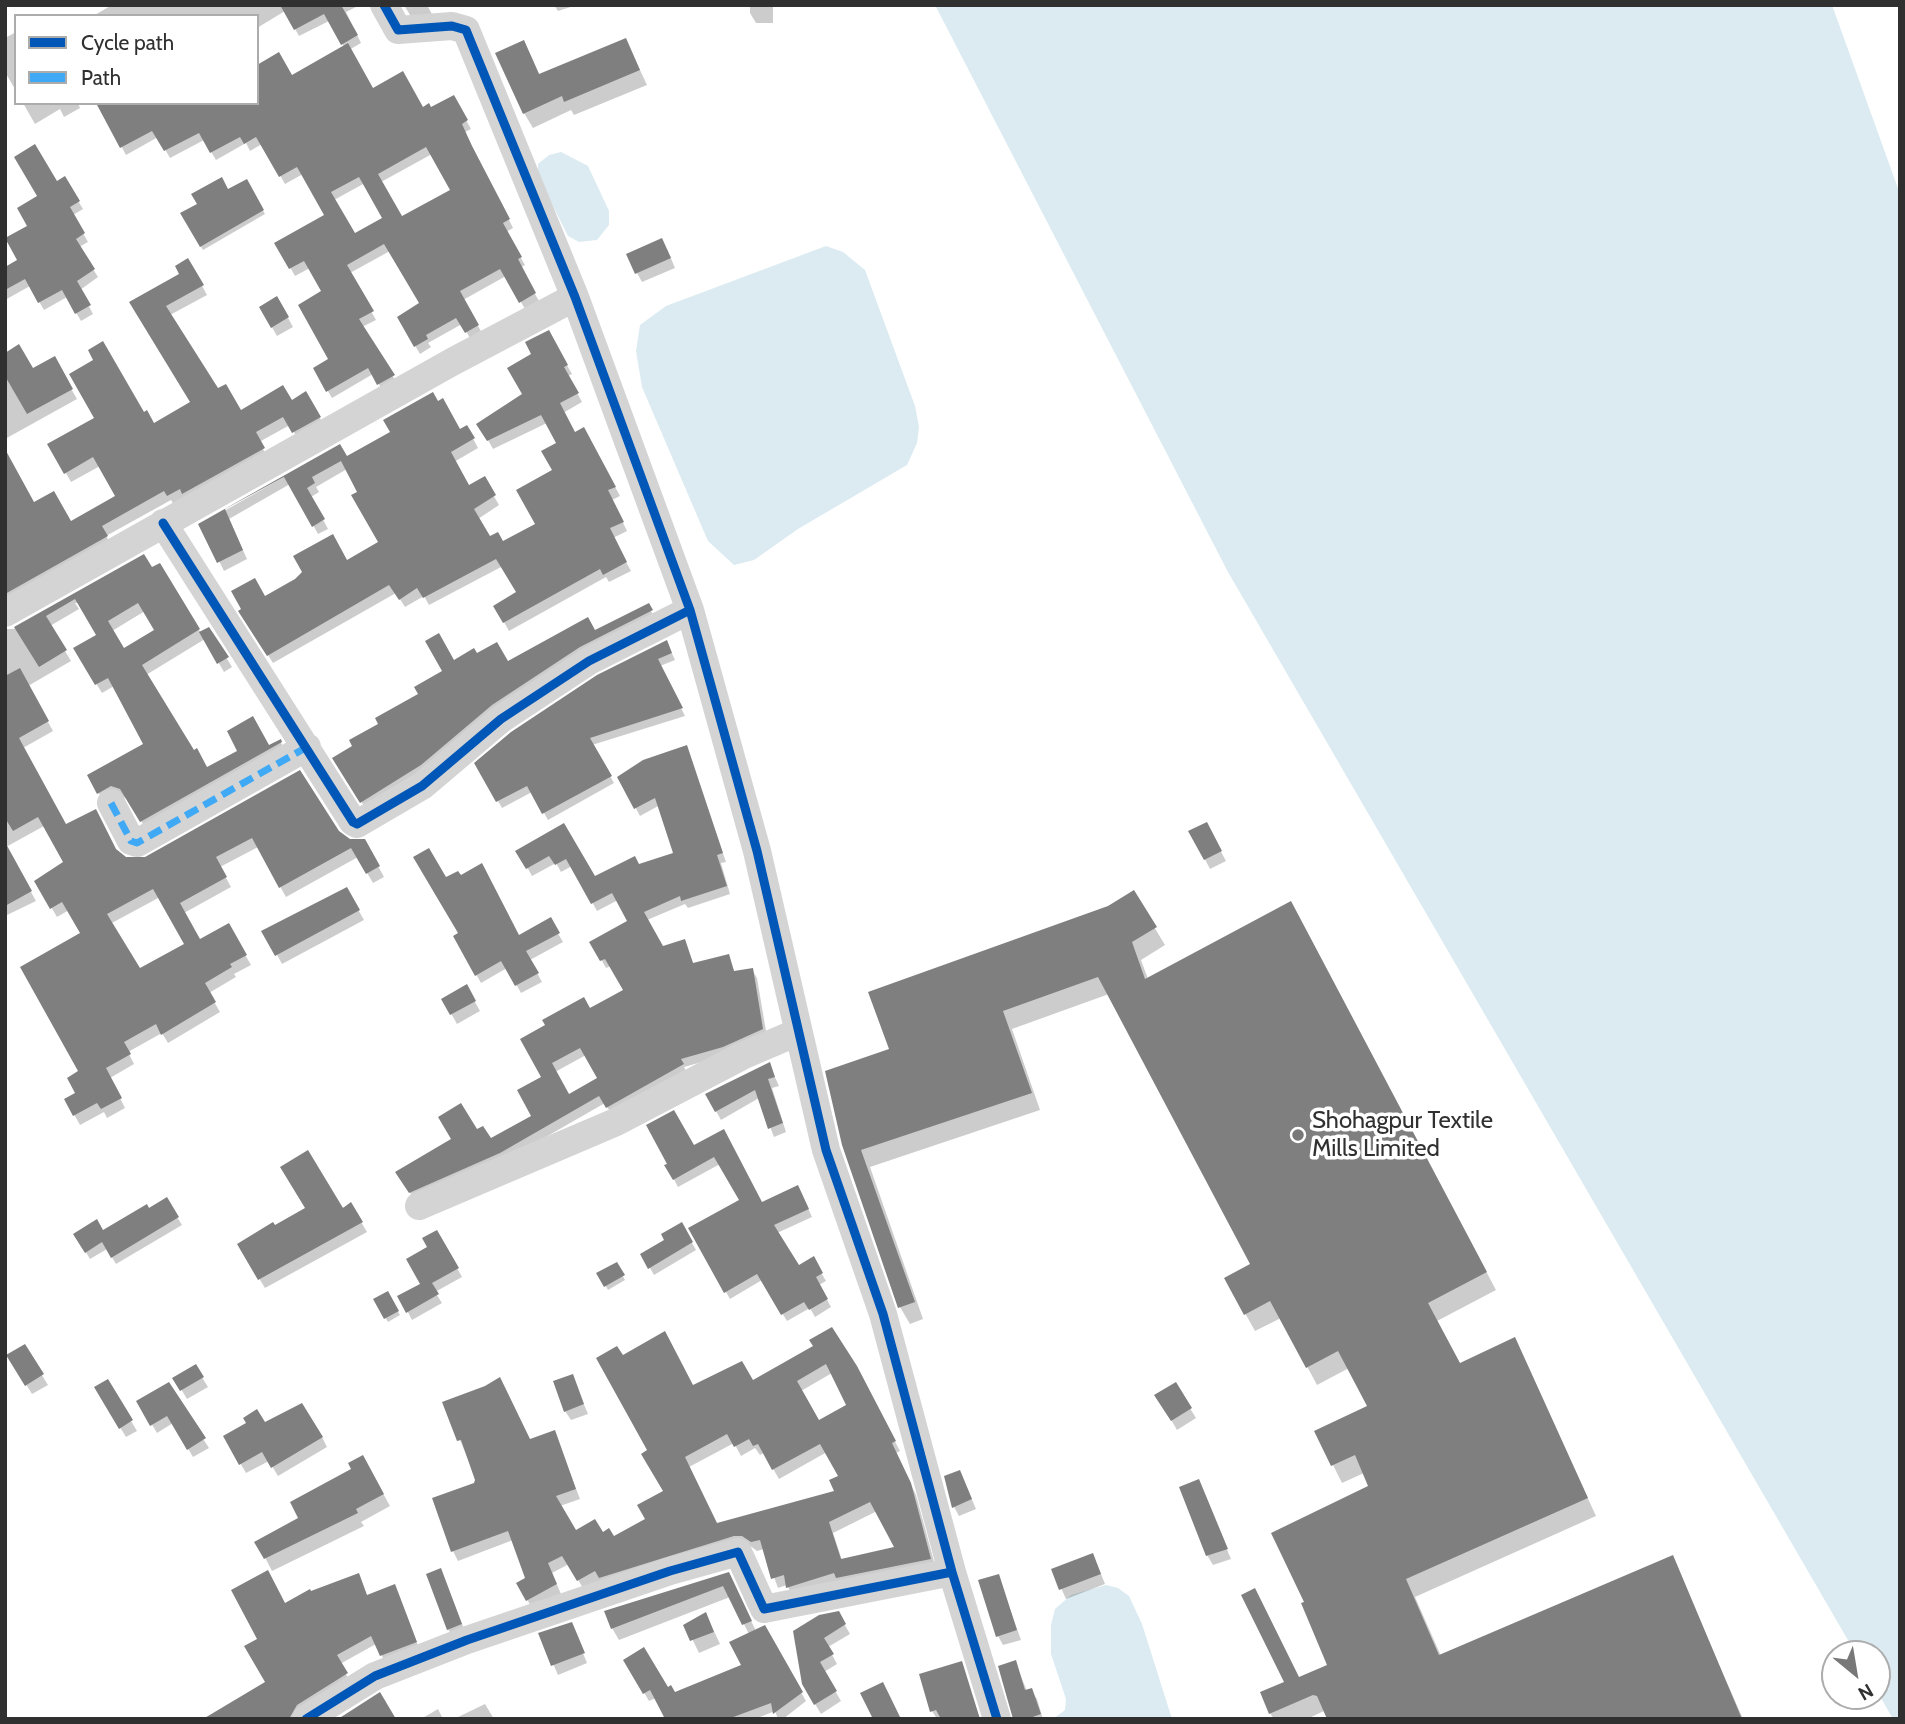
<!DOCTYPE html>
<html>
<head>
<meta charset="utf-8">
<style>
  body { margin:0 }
  #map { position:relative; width:1905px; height:1724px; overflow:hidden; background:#fff; font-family:Cabin,sans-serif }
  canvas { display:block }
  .frame { position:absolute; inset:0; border:7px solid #303030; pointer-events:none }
  .legend { position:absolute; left:14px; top:14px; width:245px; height:91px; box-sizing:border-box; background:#fff; border:2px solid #acacac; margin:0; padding:9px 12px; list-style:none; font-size:21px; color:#303030 }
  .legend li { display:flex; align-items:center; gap:14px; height:35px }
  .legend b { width:35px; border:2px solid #acacac }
  .north { position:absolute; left:1821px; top:1640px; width:70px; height:70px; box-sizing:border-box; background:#fff; border:2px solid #acacac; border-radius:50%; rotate:150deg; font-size:19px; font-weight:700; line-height:28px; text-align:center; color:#303030 }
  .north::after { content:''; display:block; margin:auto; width:24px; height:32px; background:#787878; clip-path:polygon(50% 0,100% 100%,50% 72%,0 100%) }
</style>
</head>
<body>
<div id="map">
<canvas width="1905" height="1724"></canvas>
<div class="frame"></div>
<ul class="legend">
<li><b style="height:9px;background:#0057b8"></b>Cycle path</li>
<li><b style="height:9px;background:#3fa9f5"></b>Path</li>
</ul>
<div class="north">N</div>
</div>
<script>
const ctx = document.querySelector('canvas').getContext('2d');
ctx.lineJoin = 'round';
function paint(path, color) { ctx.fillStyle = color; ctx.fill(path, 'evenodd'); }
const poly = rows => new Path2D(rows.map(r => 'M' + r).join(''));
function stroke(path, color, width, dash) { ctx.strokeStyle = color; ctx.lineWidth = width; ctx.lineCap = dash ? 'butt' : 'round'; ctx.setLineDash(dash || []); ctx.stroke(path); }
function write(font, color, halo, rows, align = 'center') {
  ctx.font = font + ' Cabin,sans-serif'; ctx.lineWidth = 7; ctx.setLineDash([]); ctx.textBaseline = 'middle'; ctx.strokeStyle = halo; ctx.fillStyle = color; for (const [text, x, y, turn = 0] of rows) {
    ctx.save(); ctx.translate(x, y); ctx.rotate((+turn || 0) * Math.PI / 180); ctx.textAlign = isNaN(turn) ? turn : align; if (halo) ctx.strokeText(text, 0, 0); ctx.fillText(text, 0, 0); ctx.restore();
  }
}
paint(poly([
  [935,5,1832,5,1900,194,1900,1719,1893,1719,1877,1691,1877,1654,1856,1654,1228,572],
  [561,152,588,166,609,211,609,225,597,240,579,242,568,236,538,176,538,164,549,155],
  [826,246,843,252,865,270,915,406,919,427,917,443,907,465,798,529,754,560,734,565,708,541,642,387,636,351,640,325,666,306],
  [1106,1585,1118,1588,1129,1596,1142,1624,1172,1719,1053,1719,1065,1710,1066,1699,1051,1654,1051,1625,1055,1609,1071,1595]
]), '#dbebf1');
paint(poly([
  [112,5,360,5,346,12,361,43,349,50,376,96,422,109,431,109,453,97,471,129,465,132,513,228,506,232,525,265,520,268,539,301,525,309,506,276,463,300,482,333,471,340,462,324,428,343,431,347,420,354,399,318,421,304,390,251,350,273,376,320,362,327,397,383,383,391,373,374,332,398,315,369,330,360,324,292,310,268,295,276,277,244,326,216,303,174,285,184,262,144,250,151,246,143,216,160,204,140,170,158,158,137,126,155,98,103,257,103,291,78,344,47,329,21,299,36,285,11,257,28,257,16,93,16],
  [432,154,452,190,402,219,381,182],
  [365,183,384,219,354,236,334,200],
  [404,5,427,5,433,16,413,20],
  [554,5,577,5,558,11],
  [750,5,773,5,773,23,756,23,750,13],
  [16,32,16,91,5,72,5,38],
  [626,40,647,85,574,115,571,110,533,128,524,113,531,56,540,76],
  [23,103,78,103,80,108,64,117,60,109,35,124],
  [65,179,83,209,73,215,88,242,79,247,98,277,80,290,93,314,81,321,67,297,44,310,30,286,5,300,5,269,19,261,30,226,57,183],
  [246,181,265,214,203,250,183,214],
  [667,249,675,268,642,282,637,273],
  [188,260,207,295,170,315,217,390,240,412,291,402,306,394,325,427,299,441,290,425,259,442,268,458,174,505,171,500,106,536,112,546,5,606,5,456,34,504,70,523,117,497,100,466,71,482,50,445,143,415,153,425,192,403,131,302,181,274],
  [277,298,293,327,277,336,261,308],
  [548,332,572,374,568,376,582,402,563,413,575,434,584,429,620,496,612,500,627,531,613,538,631,571,609,582,606,577,509,631,495,606,518,593,503,566,429,605,424,596,405,607,396,593,273,663,241,611,346,562,380,543,359,492,347,469,316,487,319,492,311,497,328,529,318,534,290,484,229,519,247,559,224,571,201,524,339,446,346,458,467,427,478,448,454,462,468,488,484,479,499,505,478,519,490,539,502,543,537,524,554,471,559,443,547,423,493,449,479,424,524,395,534,355],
  [5,354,33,371,54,359,77,399,5,439],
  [144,556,151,570,159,565,201,633,209,629,232,667,224,672,205,639,146,675,193,753,207,769,280,741,286,752,147,831,128,799,117,795,104,802,89,776,146,744,114,686,102,693,75,649,98,635,79,603,75,603,79,609,50,626,71,661,28,686,53,731,23,748,66,826,125,858,146,859,300,772,338,832,350,841,364,840,384,877,373,883,358,857,286,897,258,847,220,867,231,887,184,913,199,941,228,925,251,965,234,974,236,977,209,993,220,1012,168,1043,162,1033,128,1052,134,1064,110,1078,125,1108,107,1118,104,1112,80,1125,66,1100,77,1093,80,1072,82,934,69,910,57,917,36,881,65,863,44,826,6,847,36,901,5,916,5,629,14,629],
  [145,611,156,631,124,651,112,631],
  [160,897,186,945,139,970,110,924],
  [648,606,655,618,366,809,334,759,355,747,421,694,453,662,476,656,507,663,595,632],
  [670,649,675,660,660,666,685,716,592,745,614,783,548,820,532,792,502,808,477,764],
  [686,747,726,862,721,863,730,894,688,908,685,904,647,920,662,949,684,941,694,965,728,956,735,973,752,970,757,978,767,1037,727,1055,684,1067,687,1073,612,1115,605,1103,504,1161,415,1201,398,1172,477,1131,490,1141,534,1117,543,1077,523,1040,625,991,611,966,606,968,591,942,629,921,618,900,597,911,572,866,561,872,556,863,532,876,518,851,564,826,595,879,675,855,660,805,640,816,619,777],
  [586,1055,599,1078,568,1096,555,1072],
  [1206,824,1226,861,1210,869,1191,832],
  [445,880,519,937,550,920,563,942,530,960,542,982,521,993,507,968,481,983,455,937,460,934],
  [347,890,364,920,282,964,264,931],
  [1133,892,1165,945,1141,960,1148,979,1300,921,1496,1290,1437,1321,1460,1365,1515,1340,1596,1516,1415,1597,1441,1656,1672,1558,1743,1719,1329,1719,1324,1711,1307,1719,1274,1719,1270,1713,1300,1678,1330,1666,1371,1487,1364,1473,1342,1483,1316,1431,1369,1407,1349,1368,1317,1385,1281,1318,1255,1331,1226,1279,1253,1264,1109,994,1012,1029,1040,1110,870,1167,923,1319,910,1324,900,1307,844,1145,891,1050],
  [466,986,480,1011,457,1024,443,999],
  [769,1064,779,1086,772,1088,786,1132,774,1137,759,1098,721,1120,707,1095],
  [723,1131,762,1204,802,1195,812,1217,777,1233,798,1267,813,1259,826,1281,819,1285,831,1307,815,1317,810,1308,787,1321,762,1280,730,1299,690,1229,741,1200,720,1164,678,1187,667,1166],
  [166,1199,182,1225,116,1264,107,1249,90,1259,75,1234,102,1232],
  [351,1205,367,1232,265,1288,239,1245,275,1228],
  [681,1224,696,1250,654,1275,642,1254,667,1240],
  [437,1232,462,1277,435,1292,442,1303,412,1320,400,1297,422,1284,430,1248],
  [616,1264,625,1280,608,1290,599,1274],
  [387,1293,400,1315,388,1322,375,1300],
  [24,1346,48,1385,32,1394,8,1355],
  [815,1347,862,1378,900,1451,896,1453,916,1495,936,1569,793,1597,787,1585,778,1588,764,1549,757,1551,749,1545,584,1590,569,1564,552,1573,561,1594,533,1610,518,1583,527,1578,513,1540,458,1561,453,1551,476,1479,445,1403,530,1441,554,1432,580,1499,560,1506,575,1533,613,1538,647,1520,665,1491,622,1358,693,1387,752,1382],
  [832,1373,848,1406,819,1422,801,1391],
  [734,1443,741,1456,755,1448,760,1455,764,1453,779,1479,827,1452,840,1477,837,1492,717,1525,689,1467],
  [877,1511,897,1548,842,1560,833,1533],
  [195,1366,208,1387,187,1399,175,1379],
  [572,1376,588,1414,571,1420,565,1411],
  [107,1381,137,1431,126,1437,96,1388],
  [168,1384,209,1448,193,1457,173,1423,157,1433,139,1402],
  [1175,1384,1196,1418,1177,1430,1157,1395],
  [265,1424,322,1437,327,1447,278,1476,269,1461,246,1473,225,1437],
  [363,1457,390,1506,361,1522,364,1526,272,1571,257,1542,301,1519],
  [964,1481,976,1509,959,1516,954,1507],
  [1201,1489,1231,1559,1213,1565,1207,1555],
  [1097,1564,1105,1584,1066,1599,1053,1570],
  [441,1570,466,1634,454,1639,448,1629],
  [728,1574,756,1631,764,1628,806,1701,783,1719,778,1719,775,1711,755,1719,717,1719,656,1698,649,1701,625,1660,674,1694,744,1665,749,1634,730,1597,619,1640,612,1628],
  [998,1576,1021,1640,1003,1645,998,1636],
  [399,1595,420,1651,386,1664,376,1644,340,1664,351,1683,297,1719,227,1719,267,1682,260,1639,285,1605],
  [838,1613,850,1634,828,1647,837,1664,824,1672,841,1701,821,1714,803,1684,795,1632],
  [706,1614,720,1644,699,1653,686,1626],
  [571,1624,587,1663,558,1675,540,1634],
  [1015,1662,1027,1691,1031,1690,1037,1699,1043,1719,1014,1719],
  [961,1663,980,1719,937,1719,932,1711],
  [485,1704,494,1719,456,1718],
  [438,1709,443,1719,421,1719]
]), '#0003');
paint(poly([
  [280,5,341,5,358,35,341,45,324,14,294,30],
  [626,38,640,70,564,102,562,96,523,114,495,53,524,40,539,74],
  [348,43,373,88,403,71,423,107,429,103,431,107,454,95,468,120,462,124,472,146,510,219,503,223,522,257,518,259,536,293,519,303,500,269,460,291,479,325,465,333,456,318,426,335,428,339,414,347,397,317,419,303,384,244,347,265,374,311,359,319,395,375,377,385,368,368,326,392,313,368,328,359,298,305,321,291,304,261,289,269,274,243,324,215,297,167,279,177,256,137,244,144,240,137,210,153,199,133,164,151,152,131,120,148,96,103,257,103,257,65,279,52,292,75],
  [426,147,450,190,402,216,378,174],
  [359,177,382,218,355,233,331,192],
  [35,144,57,181,65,176,80,201,70,207,85,233,76,239,95,269,77,281,91,305,75,314,62,290,38,303,25,279,5,290,5,267,17,260,5,238,27,226,17,208,37,196,14,157],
  [222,177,228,189,247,179,264,210,200,247,180,213,197,204,191,194],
  [662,238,671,258,635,274,626,254],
  [188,258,204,285,166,306,218,388,226,384,241,410,283,385,292,400,306,391,321,417,292,433,283,417,256,432,265,448,182,494,180,489,167,496,164,491,102,526,108,536,5,594,5,449,34,502,54,491,71,521,115,496,93,457,64,474,47,444,94,418,69,374,93,360,88,350,103,341,144,412,147,410,154,423,190,402,129,302,179,274,175,266],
  [277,296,289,317,271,328,259,307],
  [549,330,568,365,564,367,579,393,560,403,575,432,584,427,616,487,608,490,624,522,610,528,627,562,603,575,600,569,503,623,493,606,516,592,496,559,423,598,417,588,399,600,389,585,267,656,238,611,241,609,231,591,255,578,265,596,295,579,302,572,293,556,333,534,347,560,378,542,351,495,357,492,341,461,312,477,315,483,307,488,325,519,312,527,284,477,225,509,243,550,217,563,198,524,340,444,347,456,390,432,383,420,433,392,438,401,443,398,460,429,467,425,475,438,451,452,469,485,485,476,496,495,474,509,490,536,498,532,503,541,535,524,516,490,552,470,541,451,556,443,541,415,487,441,476,424,522,394,507,368,531,354,525,342],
  [19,344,33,368,55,356,73,389,27,414,5,376,5,353],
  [144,554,152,567,160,563,200,629,142,665,194,750,197,748,207,767,237,751,227,731,253,716,269,745,281,739,282,742,140,822,120,789,111,786,97,794,87,775,143,744,108,678,95,685,73,648,96,635,75,599,46,616,67,650,39,667,14,627],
  [138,603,154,630,124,648,108,621],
  [649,603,653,610,580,647,492,705,421,765,360,803,332,758,352,746,349,740,378,724,375,718,418,694,414,687,442,671,425,641,439,633,454,660,474,648,477,653,497,642,508,661,588,617,595,630],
  [209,627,229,657,217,664,199,632],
  [667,640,672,653,658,659,683,708,590,738,612,776,542,814,527,786,496,802,474,763,511,732,597,675],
  [20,668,49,721,19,738,66,824,96,809,116,849,126,857,145,857,300,770,339,831,350,839,365,839,380,866,366,874,351,848,279,888,252,838,216,857,227,877,180,903,200,939,229,923,247,955,230,964,232,967,205,983,216,1002,161,1035,156,1024,124,1042,131,1054,106,1068,122,1098,101,1109,97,1103,73,1116,64,1099,75,1093,67,1078,78,1071,20,967,80,933,62,902,50,909,34,881,63,862,38,817,13,831,5,818,5,676],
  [153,889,184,944,140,968,107,914],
  [687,745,723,853,717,855,727,886,681,901,680,896,644,912,663,946,685,939,693,963,729,954,734,971,753,968,763,1029,723,1047,681,1059,684,1064,606,1108,599,1096,500,1153,409,1193,395,1172,451,1139,438,1117,461,1103,477,1129,483,1126,491,1138,531,1116,517,1090,541,1077,520,1039,545,1025,542,1020,584,997,590,1008,623,990,605,959,600,961,589,942,627,921,612,893,591,904,566,859,555,865,549,856,526,869,515,851,564,823,595,876,635,856,639,864,673,853,655,798,634,809,617,777,643,760],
  [580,1048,597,1078,569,1094,552,1063],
  [1207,822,1222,851,1204,860,1188,831],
  [5,842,32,891,5,906],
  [429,848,446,877,458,871,461,875,482,863,519,935,551,917,560,933,526,951,539,973,515,986,501,961,475,976,453,936,458,933,413,857],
  [347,887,360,910,275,956,261,931],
  [1134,890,1157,927,1132,942,1145,979,1291,901,1487,1272,1428,1303,1460,1363,1515,1337,1588,1498,1406,1579,1439,1655,1673,1555,1742,1719,1327,1719,1317,1696,1313,1695,1269,1714,1260,1692,1284,1682,1241,1595,1255,1588,1299,1677,1327,1665,1301,1603,1304,1602,1271,1533,1368,1486,1355,1455,1331,1466,1314,1431,1367,1406,1338,1351,1306,1368,1270,1301,1244,1315,1224,1278,1250,1264,1098,977,1003,1011,1032,1093,861,1150,915,1302,898,1308,842,1145,825,1071,889,1049,868,992,1108,906],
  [467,984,476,1001,450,1015,441,999],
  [770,1062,775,1077,768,1079,783,1123,768,1129,755,1090,715,1112,705,1094],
  [674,1110,694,1145,724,1129,762,1202,798,1185,809,1209,774,1225,799,1265,814,1256,823,1273,816,1277,828,1299,809,1310,804,1302,781,1315,757,1274,724,1293,688,1228,739,1200,714,1157,673,1180,664,1165,667,1164,646,1125],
  [308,1150,343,1208,351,1202,363,1222,258,1280,237,1244,273,1222,275,1225,305,1208,280,1167],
  [167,1197,179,1217,111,1258,102,1242,85,1253,73,1234,97,1219,103,1230,147,1204,149,1208],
  [682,1222,693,1242,648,1269,640,1254,664,1240,661,1234],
  [437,1230,459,1268,432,1283,439,1294,406,1313,397,1296,420,1284,406,1259,427,1247,422,1238],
  [617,1262,625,1275,604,1287,596,1273],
  [388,1291,399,1311,384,1319,373,1299],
  [832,1327,857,1366,896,1441,892,1443,911,1483,931,1559,836,1578,834,1573,786,1588,784,1575,771,1579,760,1540,751,1542,742,1536,734,1536,599,1578,595,1571,577,1581,562,1556,548,1563,557,1584,526,1601,516,1583,525,1578,508,1531,451,1552,432,1498,474,1483,475,1480,461,1440,457,1441,442,1402,485,1386,500,1377,530,1439,555,1430,576,1489,556,1496,576,1530,595,1519,603,1532,609,1528,614,1536,645,1519,637,1505,663,1491,641,1454,647,1450,596,1358,617,1346,623,1355,665,1331,693,1385,742,1361,753,1380,813,1346,809,1340],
  [826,1364,846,1405,819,1420,797,1381],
  [727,1434,734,1447,749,1439,753,1446,758,1444,772,1470,820,1444,838,1476,829,1480,834,1491,717,1523,685,1457],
  [870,1502,894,1547,841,1559,829,1522],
  [25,1344,44,1374,25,1386,6,1355],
  [196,1364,204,1377,180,1391,172,1378],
  [573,1374,584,1404,564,1412,553,1381],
  [108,1379,133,1420,119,1429,94,1387],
  [169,1382,206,1438,187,1450,167,1416,150,1426,136,1401],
  [1176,1382,1192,1408,1171,1421,1154,1395],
  [302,1403,323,1437,271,1468,262,1452,239,1465,223,1436,246,1423,243,1418,257,1409,265,1422],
  [363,1455,384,1494,356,1509,358,1513,264,1559,254,1542,298,1518,290,1502,351,1469,348,1463],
  [960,1470,972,1499,952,1508,944,1476],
  [1199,1479,1228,1549,1206,1556,1179,1487],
  [1093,1553,1101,1574,1059,1590,1051,1569],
  [441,1568,462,1624,447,1630,426,1574],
  [268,1570,285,1603,310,1589,311,1591,359,1573,367,1595,395,1584,417,1642,380,1656,371,1636,337,1655,348,1673,297,1705,289,1719,203,1719,265,1682,244,1646,257,1639,231,1590],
  [729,1572,752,1621,742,1625,723,1586,611,1629,604,1611],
  [999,1574,1017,1630,996,1637,978,1580],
  [839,1611,846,1624,824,1638,834,1654,820,1662,837,1691,814,1705,802,1684,793,1631,819,1615],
  [706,1612,714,1632,690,1641,683,1625],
  [572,1622,585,1653,551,1666,538,1633],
  [765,1625,803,1692,773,1714,771,1703,728,1719,665,1719,650,1690,643,1694,623,1660,644,1647,668,1687,671,1685,675,1692,741,1665,729,1642],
  [1016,1660,1025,1690,1032,1688,1041,1714,1027,1719,1013,1719,998,1666],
  [962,1661,980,1719,941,1719,936,1710,930,1712,919,1674],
  [883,1682,901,1719,873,1719,860,1693],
  [380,1692,396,1719,338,1719]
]), '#7f7f7f');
stroke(poly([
  [384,5,398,30,452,26,466,30,575,297,690,610,757,851,826,1150,883,1314,952,1572,997,1719],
  [163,523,353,822,357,824,422,786,501,719,589,661,690,610],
  [5,613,452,362,575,297],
  [111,803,131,841,137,843,307,747],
  [419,1206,616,1122,742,1056,798,1032],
  [306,1719,375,1676,467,1640,670,1571,738,1552,764,1609,952,1572]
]), '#d4d4d4', 28);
stroke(poly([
  [111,803,131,841,137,843,307,747]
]), '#3fa9f5', 7, [14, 7]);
stroke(poly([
  [384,5,398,30,452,26,466,30,575,297,690,610,757,851,826,1150,883,1314,952,1572,997,1719],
  [163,523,353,822,357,824,422,786,501,719,589,661,690,610],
  [306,1719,375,1676,467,1640,670,1571,738,1552,764,1609,952,1572]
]), '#0057b8', 9);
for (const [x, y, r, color] of [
  [1298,1135,7,"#787878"]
]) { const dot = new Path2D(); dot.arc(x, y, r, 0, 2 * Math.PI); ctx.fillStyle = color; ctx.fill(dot); stroke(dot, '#fff', 2.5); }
write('24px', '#303030', '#fff', [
  ["Shohagpur Textile",1312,1121],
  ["Mills Limited",1312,1149]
], 'left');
</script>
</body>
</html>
